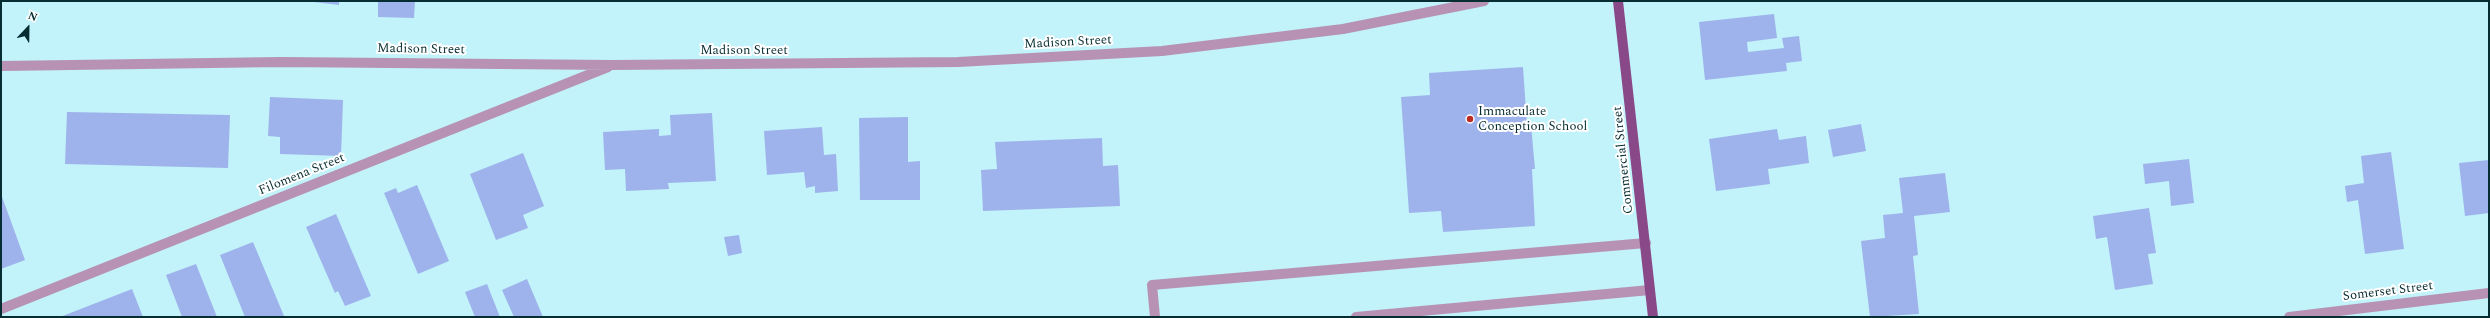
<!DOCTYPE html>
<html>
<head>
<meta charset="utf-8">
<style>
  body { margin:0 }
  #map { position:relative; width:2490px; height:318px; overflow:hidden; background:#c2f2fa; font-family:Spectral,serif }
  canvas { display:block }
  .frame { position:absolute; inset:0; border:2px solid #062d32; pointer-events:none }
  .north { position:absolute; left:8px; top:8px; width:40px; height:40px; -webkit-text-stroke:3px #fff; paint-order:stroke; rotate:22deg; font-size:11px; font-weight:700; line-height:16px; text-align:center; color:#062d32 }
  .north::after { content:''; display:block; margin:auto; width:14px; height:18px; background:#062d32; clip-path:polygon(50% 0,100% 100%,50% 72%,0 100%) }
</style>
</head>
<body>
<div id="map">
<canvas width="2490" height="318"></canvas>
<div class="frame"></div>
<div class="north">N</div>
</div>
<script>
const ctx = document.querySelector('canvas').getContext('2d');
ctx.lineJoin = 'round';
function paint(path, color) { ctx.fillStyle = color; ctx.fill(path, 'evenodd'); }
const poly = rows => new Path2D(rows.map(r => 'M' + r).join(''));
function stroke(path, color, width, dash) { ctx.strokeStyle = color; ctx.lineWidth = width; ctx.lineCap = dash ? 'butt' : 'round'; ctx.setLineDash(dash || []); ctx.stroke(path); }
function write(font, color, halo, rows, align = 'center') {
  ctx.font = font + ' Spectral,serif'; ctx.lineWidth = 4; ctx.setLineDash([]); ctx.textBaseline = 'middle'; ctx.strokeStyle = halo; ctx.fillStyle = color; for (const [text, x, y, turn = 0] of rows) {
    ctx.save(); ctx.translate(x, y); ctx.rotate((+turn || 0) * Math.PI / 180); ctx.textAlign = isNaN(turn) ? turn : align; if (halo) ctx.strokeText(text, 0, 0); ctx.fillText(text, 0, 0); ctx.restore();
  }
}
paint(poly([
  [305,1,339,1,339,5],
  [378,1,415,1,414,18,378,17],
  [1774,14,1777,38,1747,42,1748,52,1784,48,1782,38,1799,36,1802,61,1786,63,1787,71,1705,80,1699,22],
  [1523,67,1527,125,1531,125,1535,169,1532,169,1535,226,1443,232,1441,211,1409,213,1401,97,1430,95,1429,73],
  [270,97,343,100,341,156,280,154,280,137,268,136],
  [67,112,230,115,228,168,65,164],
  [712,113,716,181,668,183,669,189,626,191,625,169,605,170,603,132,659,129,659,136,671,135,670,115],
  [908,117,908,162,920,161,920,200,860,200,859,118],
  [1861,124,1866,151,1833,157,1828,130],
  [822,127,824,155,836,154,838,191,815,193,815,186,806,188,804,172,767,175,764,131],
  [1777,129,1779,140,1806,136,1809,163,1768,169,1770,184,1716,191,1709,139],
  [1102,138,1103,166,1118,165,1120,206,983,211,981,170,997,169,995,142],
  [2391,152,2404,249,2365,254,2358,200,2347,202,2345,186,2364,183,2361,156],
  [523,153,544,206,523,215,528,228,496,240,470,174],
  [2189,159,2194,203,2171,206,2169,181,2145,184,2143,164],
  [2489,160,2489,213,2465,216,2459,163],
  [1945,173,1950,212,1914,216,1918,255,1913,256,1919,314,1870,317,1861,241,1885,238,1883,215,1903,213,1899,178],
  [417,185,449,261,418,274,384,193,396,188,398,193],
  [1,194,25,260,1,269],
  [2149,208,2156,253,2148,254,2153,284,2115,290,2107,237,2096,239,2093,216],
  [336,214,371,296,345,306,338,291,335,293,306,227],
  [739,235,742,253,728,256,724,237],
  [253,242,284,316,282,317,245,317,220,255],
  [196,264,217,317,182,317,166,275],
  [527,279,543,317,514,317,502,290],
  [487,284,500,317,475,317,465,292],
  [132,289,143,317,60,317]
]), '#9eb3eb');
stroke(poly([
  [1,66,281,62,612,65,958,62,1162,51,1343,29,1484,1],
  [1,309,608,67],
  [1155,317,1152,285,1646,243],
  [1356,317,1650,290],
  [2289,317,2489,293]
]), '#b792b5', 10);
stroke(poly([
  [1618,1,1653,317]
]), '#894888', 10);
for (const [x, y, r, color] of [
  [1470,119,4,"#bb2c25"]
]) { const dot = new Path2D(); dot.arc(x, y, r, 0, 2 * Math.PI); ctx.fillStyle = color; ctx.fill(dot); stroke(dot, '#fff', 1.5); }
write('13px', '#062d32', '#fff', [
  ["Madison Street",1068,43,-3],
  ["Madison Street",421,50,1],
  ["Madison Street",744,51],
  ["Commercial Street",1624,160,-96],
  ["Filomena Street",302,175,-22],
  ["Somerset Street",2388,292,-7]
]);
write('13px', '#062d32', '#fff', [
  ["Immaculate",1478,112],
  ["Conception School",1478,127]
], 'left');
</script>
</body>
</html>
